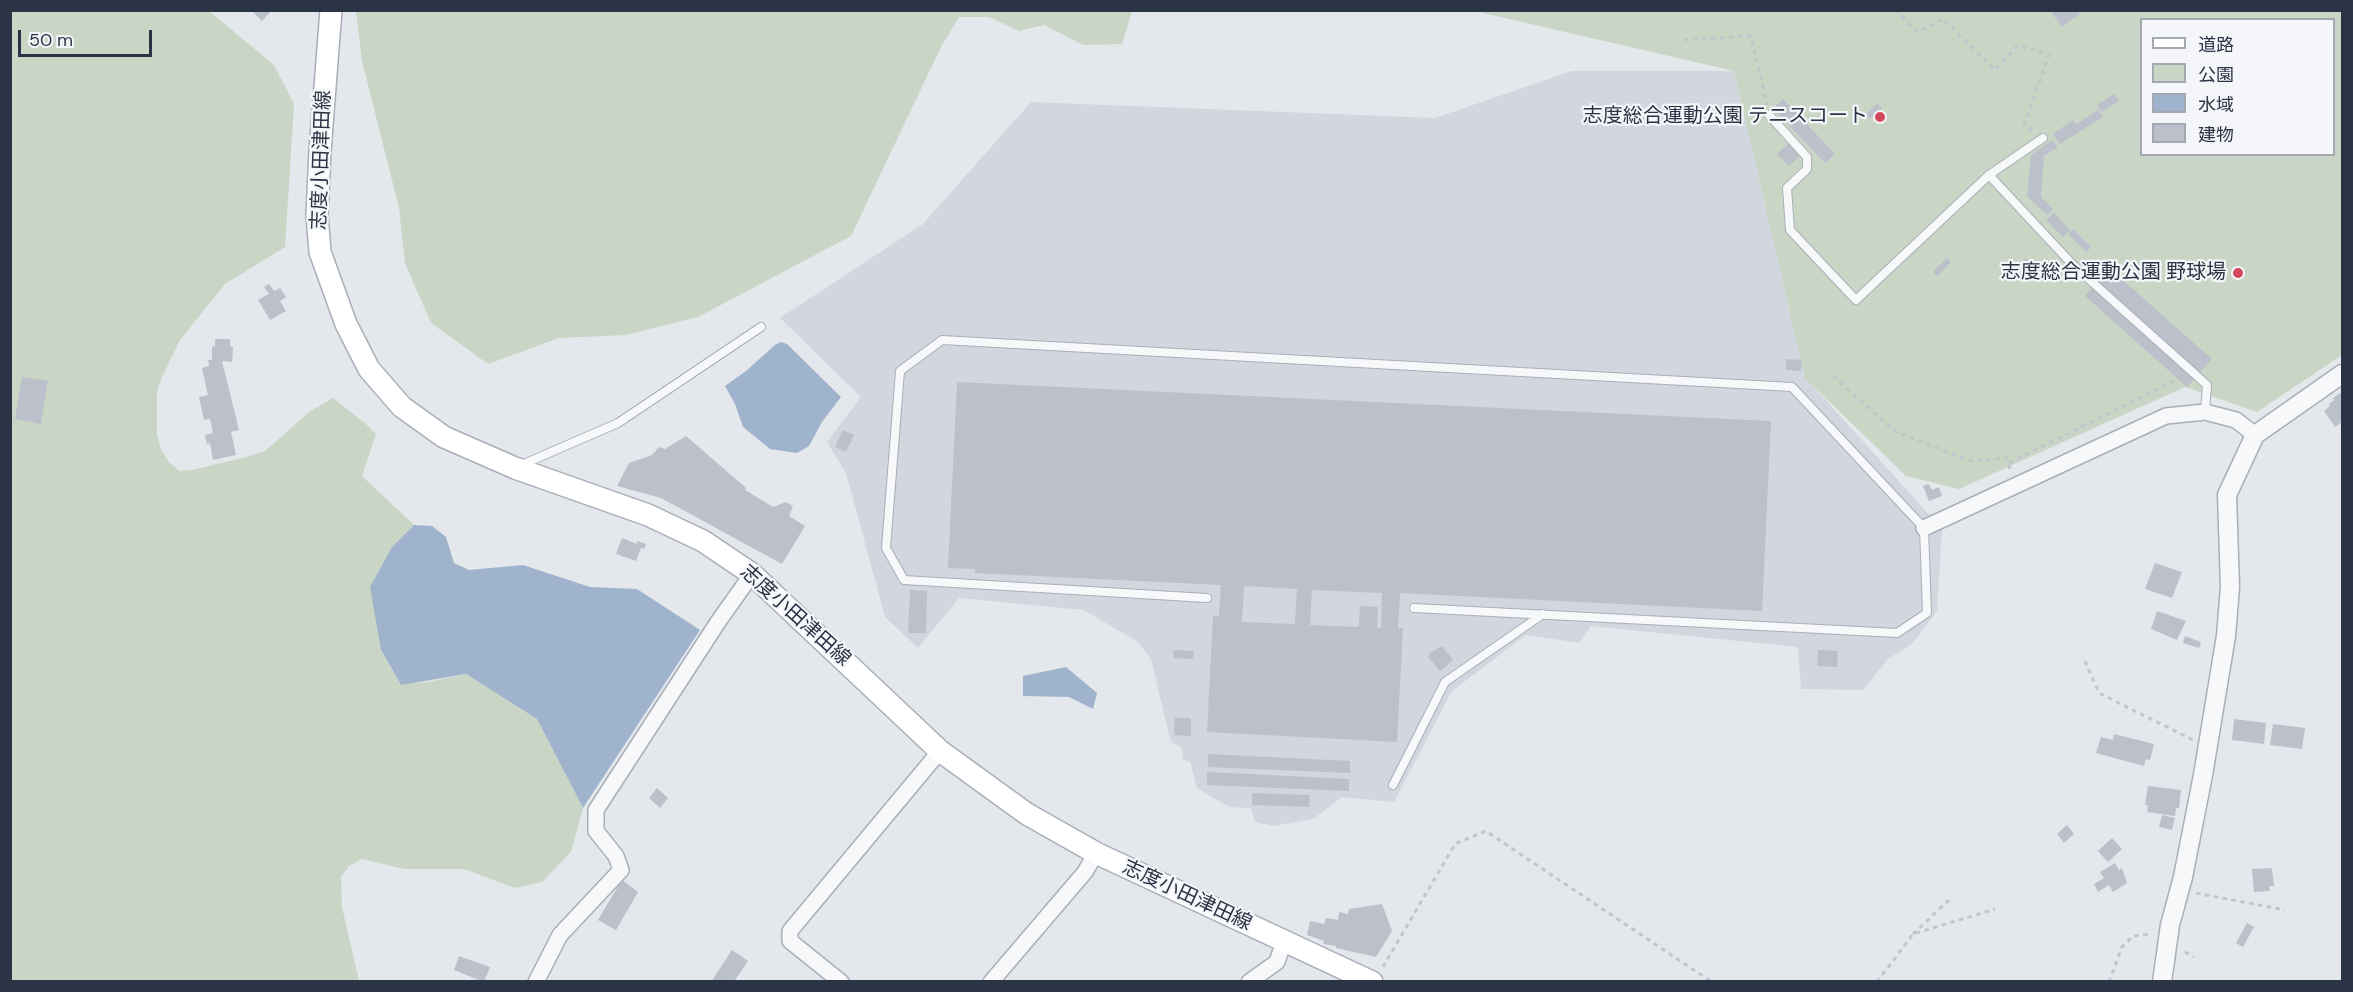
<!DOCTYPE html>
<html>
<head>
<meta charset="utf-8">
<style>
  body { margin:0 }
  #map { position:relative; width:2353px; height:992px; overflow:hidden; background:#e4e7ec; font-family:"DM Sans","Noto Sans JP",sans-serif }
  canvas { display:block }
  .frame { position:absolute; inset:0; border:12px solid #2b3445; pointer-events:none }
  .legend { position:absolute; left:2140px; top:18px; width:195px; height:138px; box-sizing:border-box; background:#f4f6f9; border:2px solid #a4a8b1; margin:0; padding:8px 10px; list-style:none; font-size:18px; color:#2b3445 }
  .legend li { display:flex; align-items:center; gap:12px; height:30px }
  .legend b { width:30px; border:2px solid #a4a8b1 }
  .scale { position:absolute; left:18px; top:30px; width:134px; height:27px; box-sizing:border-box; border:3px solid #2b3445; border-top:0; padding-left:8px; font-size:18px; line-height:21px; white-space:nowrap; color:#2b3445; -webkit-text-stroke:4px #f4f6f9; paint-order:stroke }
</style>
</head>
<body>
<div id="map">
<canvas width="2353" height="992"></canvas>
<div class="frame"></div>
<ul class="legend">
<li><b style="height:8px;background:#fff"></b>道路</li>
<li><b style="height:16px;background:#c9d6c5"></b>公園</li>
<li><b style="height:16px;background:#9fb4cc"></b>水域</li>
<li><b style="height:16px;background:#bbc0ca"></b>建物</li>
</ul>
<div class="scale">50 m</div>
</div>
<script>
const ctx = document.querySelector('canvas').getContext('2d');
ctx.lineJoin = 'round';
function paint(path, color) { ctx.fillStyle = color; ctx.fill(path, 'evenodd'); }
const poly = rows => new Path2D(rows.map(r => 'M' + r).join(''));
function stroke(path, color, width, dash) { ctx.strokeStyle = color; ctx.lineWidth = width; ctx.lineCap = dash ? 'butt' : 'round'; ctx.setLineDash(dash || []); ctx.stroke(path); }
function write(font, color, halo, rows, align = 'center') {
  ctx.font = font + ' "DM Sans","Noto Sans JP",sans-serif'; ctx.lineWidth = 4.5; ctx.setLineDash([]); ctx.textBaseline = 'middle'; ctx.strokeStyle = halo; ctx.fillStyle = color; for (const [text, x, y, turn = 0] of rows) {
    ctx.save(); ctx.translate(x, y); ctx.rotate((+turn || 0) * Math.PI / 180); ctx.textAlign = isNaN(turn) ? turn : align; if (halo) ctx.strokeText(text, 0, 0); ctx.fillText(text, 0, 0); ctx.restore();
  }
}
paint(poly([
  [1572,71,1734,71,1805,377,1942,529,1937,611,1912,644,1888,659,1863,690,1801,689,1798,647,1591,626,1579,643,1526,635,1452,691,1394,802,1342,797,1313,819,1274,826,1255,822,1251,808,1229,807,1197,788,1190,762,1183,759,1182,748,1171,742,1151,659,1138,642,1084,610,959,598,918,648,885,617,846,473,827,442,861,397,780,318,923,224,1031,102,1435,118]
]), '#d2d6de');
paint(poly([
  [10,11,209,11,274,65,294,104,285,247,225,284,180,340,162,377,157,391,157,435,161,450,169,462,179,471,192,470,250,456,265,451,309,412,333,398,367,425,376,434,362,476,414,525,392,547,381,650,400,684,428,682,466,674,537,719,583,808,571,852,542,882,515,888,464,869,404,869,362,859,349,866,341,877,342,907,359,981,11,981],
  [356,11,356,10,1132,11,1122,44,1083,45,1044,25,1019,31,989,17,959,17,941,47,851,236,698,317,626,335,559,338,488,364,431,323,405,263,399,208,362,61],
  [1480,11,2342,11,2342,355,2257,412,2185,387,1959,489,1906,476,1805,378,1734,71,1483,13],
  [2142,20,2334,20,2334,154,2142,154]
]), '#c9d6c5');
paint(poly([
  [781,342,787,344,841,397,822,422,809,446,797,453,770,449,743,427,735,404,725,386,746,371,775,345],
  [414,525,432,526,446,537,454,563,469,570,523,565,590,587,637,589,700,630,583,808,537,719,466,674,401,685,381,650,370,587,392,547],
  [1066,667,1097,693,1093,709,1069,697,1023,696,1023,676]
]), '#9fb4cc');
paint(poly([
  [251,10,272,10,262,21],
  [2050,10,2077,10,2080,14,2062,27],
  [2114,94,2119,101,2102,112,2097,105],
  [1783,99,1835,154,1825,163,1773,109],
  [1877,103,1882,108,1870,119,1865,115],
  [2098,109,2103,117,2060,144,2053,134,2073,120,2076,125],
  [2052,140,2058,147,2044,156,2041,197,2053,209,2047,215,2027,196,2031,155],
  [1788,144,1800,156,1789,166,1777,154],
  [2054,213,2070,230,2063,237,2046,220],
  [2073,229,2091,247,2086,252,2068,234],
  [1947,258,1951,262,1937,276,1933,272],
  [2026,258,2040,272,2035,276,2022,263],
  [2109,268,2212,359,2187,387,2085,296],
  [269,284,274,291,280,288,286,297,280,301,286,311,270,320,258,300,269,294,264,287],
  [215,339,230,339,230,346,233,347,232,362,222,361,239,430,231,432,236,455,213,460,210,443,207,444,205,435,213,433,210,419,204,420,199,397,208,395,202,368,209,366,208,360,212,360,212,347,215,346],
  [1786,359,1802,360,1801,371,1786,370],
  [22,377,48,381,41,424,15,419],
  [957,382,1771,421,1762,611,1400,593,1398,628,1403,628,1397,742,1207,732,1213,616,1219,616,1221,585,975,573,975,569,948,568],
  [1244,586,1297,589,1295,624,1242,622],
  [1312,590,1382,593,1381,628,1377,628,1378,607,1360,606,1359,627,1310,625],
  [2342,392,2342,422,2335,427,2324,411,2330,406,2329,404,2334,400,2333,398],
  [843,430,854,435,846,452,835,447],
  [686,436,746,488,745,490,773,507,786,502,793,506,789,516,805,526,782,564,661,498,617,486,629,463,652,455,659,447,665,449],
  [1929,484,1932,490,1939,487,1942,496,1929,501,1923,486],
  [622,538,637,544,637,541,646,544,644,549,641,548,636,561,616,554],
  [2155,563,2182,572,2172,598,2145,589],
  [910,590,927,591,926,633,908,633],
  [2157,611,2186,621,2177,640,2151,629],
  [2185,636,2201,642,2199,648,2183,643],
  [1442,646,1453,660,1440,671,1428,657,1430,653],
  [1174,650,1194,651,1193,659,1173,658],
  [1818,650,1838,651,1837,667,1817,666],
  [1175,718,1191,718,1191,736,1174,735],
  [2234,719,2266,723,2264,744,2232,740],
  [2273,724,2305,728,2302,749,2270,745],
  [2114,734,2154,744,2150,760,2146,759,2144,766,2096,753,2101,737,2113,740],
  [1208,754,1350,761,1350,773,1208,767],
  [1207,772,1349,779,1349,791,1207,785],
  [2148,786,2181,790,2179,808,2176,808,2175,816,2147,812,2148,805,2145,805],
  [657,788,668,798,660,808,649,798],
  [1252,793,1310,795,1309,807,1252,805],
  [2162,815,2175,818,2172,830,2159,827],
  [2067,825,2074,834,2064,843,2057,834],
  [2112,838,2122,849,2108,862,2098,851],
  [2115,863,2119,870,2122,868,2127,883,2113,892,2109,885,2098,892,2094,884,2104,878,2100,872],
  [2272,868,2274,886,2269,886,2270,891,2254,892,2252,869],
  [622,880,638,892,616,930,598,920],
  [1382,904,1392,931,1376,957,1336,948,1336,946,1323,944,1324,941,1307,935,1310,921,1324,924,1326,918,1338,920,1339,912,1348,914,1349,909],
  [2247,923,2254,927,2243,947,2236,943],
  [732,950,748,961,735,980,738,982,711,982],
  [459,956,490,967,484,982,454,970]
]), '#bbc0ca');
const service = poly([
  [1769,115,1807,157,1807,169,1787,188,1790,230,1856,300,1989,175,2043,138],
  [1989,175,2072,264,2207,385,2205,412],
  [519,466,618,423,761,327],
  [1207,598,904,580,886,548,900,371,942,340,1792,387,1924,528,1927,613,1897,633,1414,608],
  [1393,785,1445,682,1543,614]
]);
const minor = poly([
  [1924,528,2166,416,2205,412,2236,420,2255,435],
  [536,982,560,935,621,870,616,856,596,831,596,810,718,622,752,574],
  [841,982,790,941,790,931,940,751],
  [991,982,1085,872,1096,853],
  [1249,982,1277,962,1284,941]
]);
const tertiary = poly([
  [2162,982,2170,925,2183,877,2203,775,2226,636,2230,587,2227,495,2255,435,2342,374]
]);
const secondary = poly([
  [331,10,320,151,317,215,320,252,346,324,369,369,402,407,444,437,515,468,648,515,703,541,752,574,940,751,1027,814,1096,853,1372,982]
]);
stroke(service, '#a9aeb7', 10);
stroke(minor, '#a9aeb7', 18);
stroke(tertiary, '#a9aeb7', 21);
stroke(secondary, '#a9aeb7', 24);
stroke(poly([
  [1895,10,1917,32,1943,19,1995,70,2018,45,2049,55,2024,125,2034,131],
  [1684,40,1751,36,1767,105],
  [1833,376,1896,432,1971,461,2006,458,2011,471],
  [2009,463,2173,381],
  [2085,661,2099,693,2193,740],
  [2196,893,2285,910],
  [1913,934,1949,900],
  [2185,952,2194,957],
  [1383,967,1455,844,1486,831,1712,982],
  [1877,982,1913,934,1995,909],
  [2109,982,2122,947,2133,936,2151,934]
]), '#c2c5cb', 3, [4.5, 4.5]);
stroke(service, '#f7f8fa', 8);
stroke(minor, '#f7f8fa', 15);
stroke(tertiary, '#f7f8fa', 18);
stroke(secondary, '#fff', 21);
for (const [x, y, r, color] of [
  [1880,117,6,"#d1495b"],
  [2238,273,6,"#d1495b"]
]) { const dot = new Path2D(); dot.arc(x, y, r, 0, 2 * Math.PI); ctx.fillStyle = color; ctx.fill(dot); stroke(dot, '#f4f6f9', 2); }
write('20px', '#2b3445', '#f4f6f9', [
  ["志度総合運動公園 テニスコート",1868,117],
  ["志度総合運動公園 野球場",2226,273]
], 'right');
write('20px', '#2b3445', '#f4f6f9', [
  ["志度小田津田線",322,160,-88],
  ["志度小田津田線",795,616,42],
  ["志度小田津田線",1187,896,25]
]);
</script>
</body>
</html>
